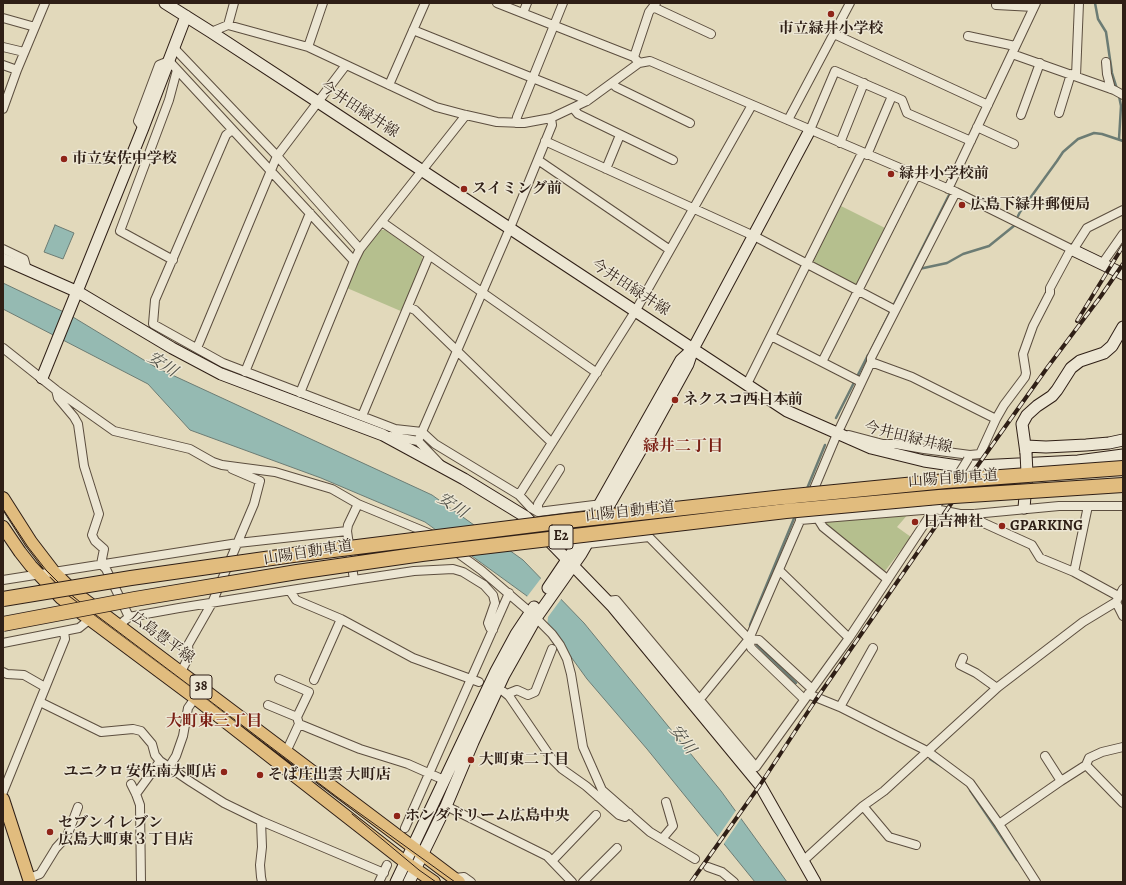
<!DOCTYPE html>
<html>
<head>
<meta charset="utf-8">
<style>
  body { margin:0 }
  #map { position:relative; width:1126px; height:885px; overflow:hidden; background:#e2d9bb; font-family:Alegreya,serif }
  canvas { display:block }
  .frame { position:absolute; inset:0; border:4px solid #2f1f16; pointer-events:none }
</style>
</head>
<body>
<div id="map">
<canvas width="1126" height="885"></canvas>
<div class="frame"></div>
</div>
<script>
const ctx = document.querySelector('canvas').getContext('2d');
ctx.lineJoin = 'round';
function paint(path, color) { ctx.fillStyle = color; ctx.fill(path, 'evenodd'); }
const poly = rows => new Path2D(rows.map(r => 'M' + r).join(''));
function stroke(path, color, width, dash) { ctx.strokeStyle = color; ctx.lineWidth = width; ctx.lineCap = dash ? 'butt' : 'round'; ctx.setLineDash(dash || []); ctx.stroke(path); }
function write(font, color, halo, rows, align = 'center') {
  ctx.font = font + ' Alegreya,"Noto Serif JP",serif'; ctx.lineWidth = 3; ctx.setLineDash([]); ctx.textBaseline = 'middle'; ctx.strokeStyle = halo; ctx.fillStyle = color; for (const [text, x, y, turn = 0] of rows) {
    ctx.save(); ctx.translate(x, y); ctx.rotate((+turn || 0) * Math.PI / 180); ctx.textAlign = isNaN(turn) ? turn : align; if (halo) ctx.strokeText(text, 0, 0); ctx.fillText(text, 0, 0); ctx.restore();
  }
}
paint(poly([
  [841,206,885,228,857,284,854,285,813,264,812,261],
  [381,230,385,230,422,256,423,262,403,312,347,288,357,263,363,252],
  [909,513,897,527,911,537,885,571,828,526,825,520]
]), '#b5bf8e');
const water = poly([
  [55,225,74,233,63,259,44,252,55,225],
  [3,283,68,314,157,368,432,495,523,560,584,623,721,791,787,882,755,882,647,749,587,679,527,596,425,522,321,478,190,430,148,384,3,309,3,283]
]);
paint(water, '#95bab2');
stroke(water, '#6c7c74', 1);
paint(poly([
  [542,577,562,598,548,617,547,627,526,598],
  [737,809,742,817,723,845,717,838]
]), '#e2d9bb');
stroke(poly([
  [1095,3,1098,19,1106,32,1112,73,1117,89],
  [1119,139,1121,106,1119,96],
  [1018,216,1020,212,1057,161,1063,152,1078,139,1094,133,1102,134,1123,141],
  [919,269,947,263,963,254,989,246,1015,225],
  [871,350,949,195],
  [836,418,868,355],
  [806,491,825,445],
  [750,625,795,516],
  [757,645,796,683],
  [930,759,941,766],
  [970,790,1017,860]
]), '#6c7c74', 2.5);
const street = poly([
  [497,3,634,57,639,63],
  [996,5,1034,7],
  [653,7,711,34],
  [523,13,527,3],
  [3,18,35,27],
  [228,25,234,3],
  [413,30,580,97,587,101],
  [211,32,228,25,308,47,436,107,466,115,497,122,524,123,551,118,587,101,639,63,650,61,956,192,1073,250,1087,228,1123,210],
  [834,34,988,105],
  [968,36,1015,46],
  [3,47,24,52],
  [308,47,323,3],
  [174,48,277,156,360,249],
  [1012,54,1114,90,1123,95],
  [634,57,649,12,656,3],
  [1106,62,1107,74,1111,89],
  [3,65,17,70],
  [1076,76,1079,3],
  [612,83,616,87,690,123],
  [389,85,425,3],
  [573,108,578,114,673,160],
  [3,109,17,70,45,3],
  [1059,113,1071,74],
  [1021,115,1040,63],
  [788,120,850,3],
  [516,123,517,117,563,3],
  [977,127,1014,144],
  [143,128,138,121,159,65,169,61,354,261],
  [232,130,226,135,155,300,153,324,223,363,395,429,422,432,435,444,519,495,531,508,538,512,602,504],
  [810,130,835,71,902,100,907,113,971,141],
  [545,141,754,236,895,310],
  [840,143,864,83],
  [867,155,892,96],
  [538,160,670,250],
  [606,169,620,135],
  [948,189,1036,3],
  [382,222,597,373],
  [3,249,24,259,27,270],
  [173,260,120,231,169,100,177,70],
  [1102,264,1123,234],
  [408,307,415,310,552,443],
  [771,336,861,382],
  [3,348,56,390,114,431,190,449,213,462,222,465,275,472,332,489,358,504,433,535,481,570,531,613,552,634,560,645,567,659,571,674,583,747,602,790,650,832,695,859],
  [197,348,277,156,346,65],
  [822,362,916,176],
  [871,362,912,377,996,419],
  [245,372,310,213],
  [747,384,862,153],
  [56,390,58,398,74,417,78,424,84,466,99,514,92,535,95,541,104,549,101,564],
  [300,393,354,261,360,249,466,115],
  [362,416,429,256],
  [849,435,883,444,895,444,924,449,970,455,980,454,996,419,1004,405,1025,377,1026,373,1023,354,1033,326,1050,293,1050,288,1071,249],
  [390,436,418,441,440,464],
  [418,441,510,228,552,125,551,118],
  [519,495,636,310,752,105],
  [811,496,837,434,871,362,871,358,956,192],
  [538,512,538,504,560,469],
  [974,514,977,520,1032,545,1040,558,1074,572,1118,596],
  [818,519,823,527,887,579],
  [800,520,935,509,960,514,974,514,1059,506,1123,506],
  [587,544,649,537,749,639,751,648,804,699],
  [101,564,106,569,129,617],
  [779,570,849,638],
  [1074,572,1088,506],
  [3,580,238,543,347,531],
  [354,580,347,531,348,525,358,504],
  [290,591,296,600,341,619,413,658,479,682],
  [607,601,616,600,756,767,849,638,954,479],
  [1116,602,1123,616],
  [119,625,129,617,179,608,354,580,414,571,453,569,463,572,484,585,493,595,495,603,488,623,490,628,493,630],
  [749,639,759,640,812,689],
  [3,643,79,628,89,620],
  [963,658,960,665,976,673,997,688],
  [3,672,7,674,24,675,45,687],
  [181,672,189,656,188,645,212,603,254,504,260,481,232,469],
  [279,679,309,692,297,717,299,724,286,752],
  [314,680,341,619],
  [504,692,509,696,552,759,562,769,586,786,619,815,625,817,629,813],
  [507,694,517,690,528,695,535,692,552,649],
  [808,694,840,707,927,751,970,783,999,824,1036,882],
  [700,699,749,639,806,507],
  [40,702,101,732,133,729,141,731,152,744,155,755,160,761,191,782,224,803,261,821,384,873],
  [268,705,297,717],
  [840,707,873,648],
  [299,724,360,749,408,764,444,780],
  [1123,747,1102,752,1089,758,1086,765,1123,803],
  [1045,756,1061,781],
  [169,767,176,756,183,736,188,708,195,698],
  [131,784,136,794,140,805,141,882],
  [3,792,65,639,64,631],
  [136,794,160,761],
  [446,806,547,856,572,882],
  [863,806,889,837,916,845],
  [261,821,262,847,260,865,261,877,262,882],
  [999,824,1061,781,1086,765],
  [405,828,509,593],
  [662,839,673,826,666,802],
  [552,861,596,815],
  [803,861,863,806,884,791,998,687,1083,622,1116,602,1123,589],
  [708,867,722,872,734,882],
  [29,878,40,874,56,848,67,836,78,807],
  [455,878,464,877,471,882],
  [379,882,387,865],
  [583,882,617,848]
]);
const secondary = poly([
  [165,3,211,32,318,102,787,411,871,448,924,461,958,466,978,466,1078,461,1123,455],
  [1073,250,1123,274],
  [3,259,78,292,172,348,221,374,383,435,464,479,526,517,613,607,760,785,815,882],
  [42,378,143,128,186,16],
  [1026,446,1046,447,1086,445,1109,443,1123,440],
  [1026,453,1022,424,1027,415,1037,406,1052,396,1057,390,1071,368,1080,361,1104,353,1112,346,1123,327],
  [1024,508,1027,473],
  [548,588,575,548,681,360,693,349],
  [396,882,496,671,516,634,534,607],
  [409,882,446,806,473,742,504,675,536,618,581,554,643,446,688,364,693,349,810,130]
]);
const primary = poly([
  [3,498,31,542,54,572,73,591,459,882],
  [3,527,20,552,31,566,61,598,195,698,405,862,434,882],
  [3,799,30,882]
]);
stroke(street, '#5c4e3f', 10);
stroke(secondary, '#2f1f16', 13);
stroke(primary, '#2f1f16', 14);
stroke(street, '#ece6d3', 8);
stroke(secondary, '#ece6d3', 11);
stroke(primary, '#e1bc7e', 12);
stroke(poly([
  [3,509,28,547,46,570,69,593,96,615,337,797,455,882],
  [352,814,419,870,436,882]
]), '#2f1f16', 1);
const rail = poly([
  [1077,321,1123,246],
  [691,882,760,785,815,701,973,472,1047,368,1101,296,1123,264]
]);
stroke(rail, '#2f1f16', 4);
stroke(rail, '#ece6d3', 2.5, [8]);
const streetBridge = poly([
  [960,472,968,459]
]);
const secondaryBridge = poly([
  [1026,453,1027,473]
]);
const highwayBridge = poly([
  [3,599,131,578,293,555,566,521,784,497,946,481,1123,468],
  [3,624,135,599,297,572,422,554,786,511,939,497,1123,485]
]);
stroke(streetBridge, '#5c4e3f', 10, []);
stroke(secondaryBridge, '#2f1f16', 13, []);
stroke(highwayBridge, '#2f1f16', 16, []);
stroke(streetBridge, '#ece6d3', 8);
stroke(secondaryBridge, '#ece6d3', 11);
stroke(highwayBridge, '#e1bc7e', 14);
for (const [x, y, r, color] of [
  [831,14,4,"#8f2418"],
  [64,159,4,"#8f2418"],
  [891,174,4,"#8f2418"],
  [464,189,4,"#8f2418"],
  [962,205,4,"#8f2418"],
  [675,400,4,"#8f2418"],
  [915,522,4,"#8f2418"],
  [1002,526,4,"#8f2418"],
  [471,760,4,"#8f2418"],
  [224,772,4,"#8f2418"],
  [260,775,4,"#8f2418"],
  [397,816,4,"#8f2418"],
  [50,832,4,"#8f2418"]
]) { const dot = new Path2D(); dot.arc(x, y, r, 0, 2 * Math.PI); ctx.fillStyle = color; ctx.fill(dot); stroke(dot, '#ece6d3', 1.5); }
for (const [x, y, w] of [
  [561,537,24],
  [201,687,22]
]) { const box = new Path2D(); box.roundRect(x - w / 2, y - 12, w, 24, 3); ctx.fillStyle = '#ece6d3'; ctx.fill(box); stroke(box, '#2f1f16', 1); }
write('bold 14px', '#2f1f16', null, [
  ["E2",561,537],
  ["38",201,687]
]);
write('bold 15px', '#2f1f16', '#ece6d3', [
  ["市立緑井小学校",831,29,"center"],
  ["市立安佐中学校",72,159],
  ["緑井小学校前",899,174],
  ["スイミング前",472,189],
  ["広島下緑井郵便局",970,205],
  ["ネクスコ西日本前",683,400],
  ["日吉神社",923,522],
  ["GPARKING",1010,526],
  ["大町東二丁目",479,760],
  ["ユニクロ 安佐南大町店",216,772,"right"],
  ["そば庄出雲 大町店",268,775],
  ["ホンダドリーム広島中央",405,816],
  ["セブンイレブン",58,823],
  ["広島大町東３丁目店",58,840]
], 'left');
write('15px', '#2f1f16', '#ece6d3', [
  ["今井田緑井線",359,110,33],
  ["今井田緑井線",630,288,33],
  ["今井田緑井線",908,438,14],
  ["山陽自動車道",953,479,-4],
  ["山陽自動車道",630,512,-6],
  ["山陽自動車道",308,553,-9],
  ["広島豊平線",162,638,37]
]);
write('italic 16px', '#4e4e45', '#ece6d3', [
  ["安川",162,365,33],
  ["安川",452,506,33],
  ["安川",682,740,53]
]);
write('bold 16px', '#7a1f14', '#ece6d3', [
  ["緑井二丁目",683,447],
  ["大町東三丁目",214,722]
]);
</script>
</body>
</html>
